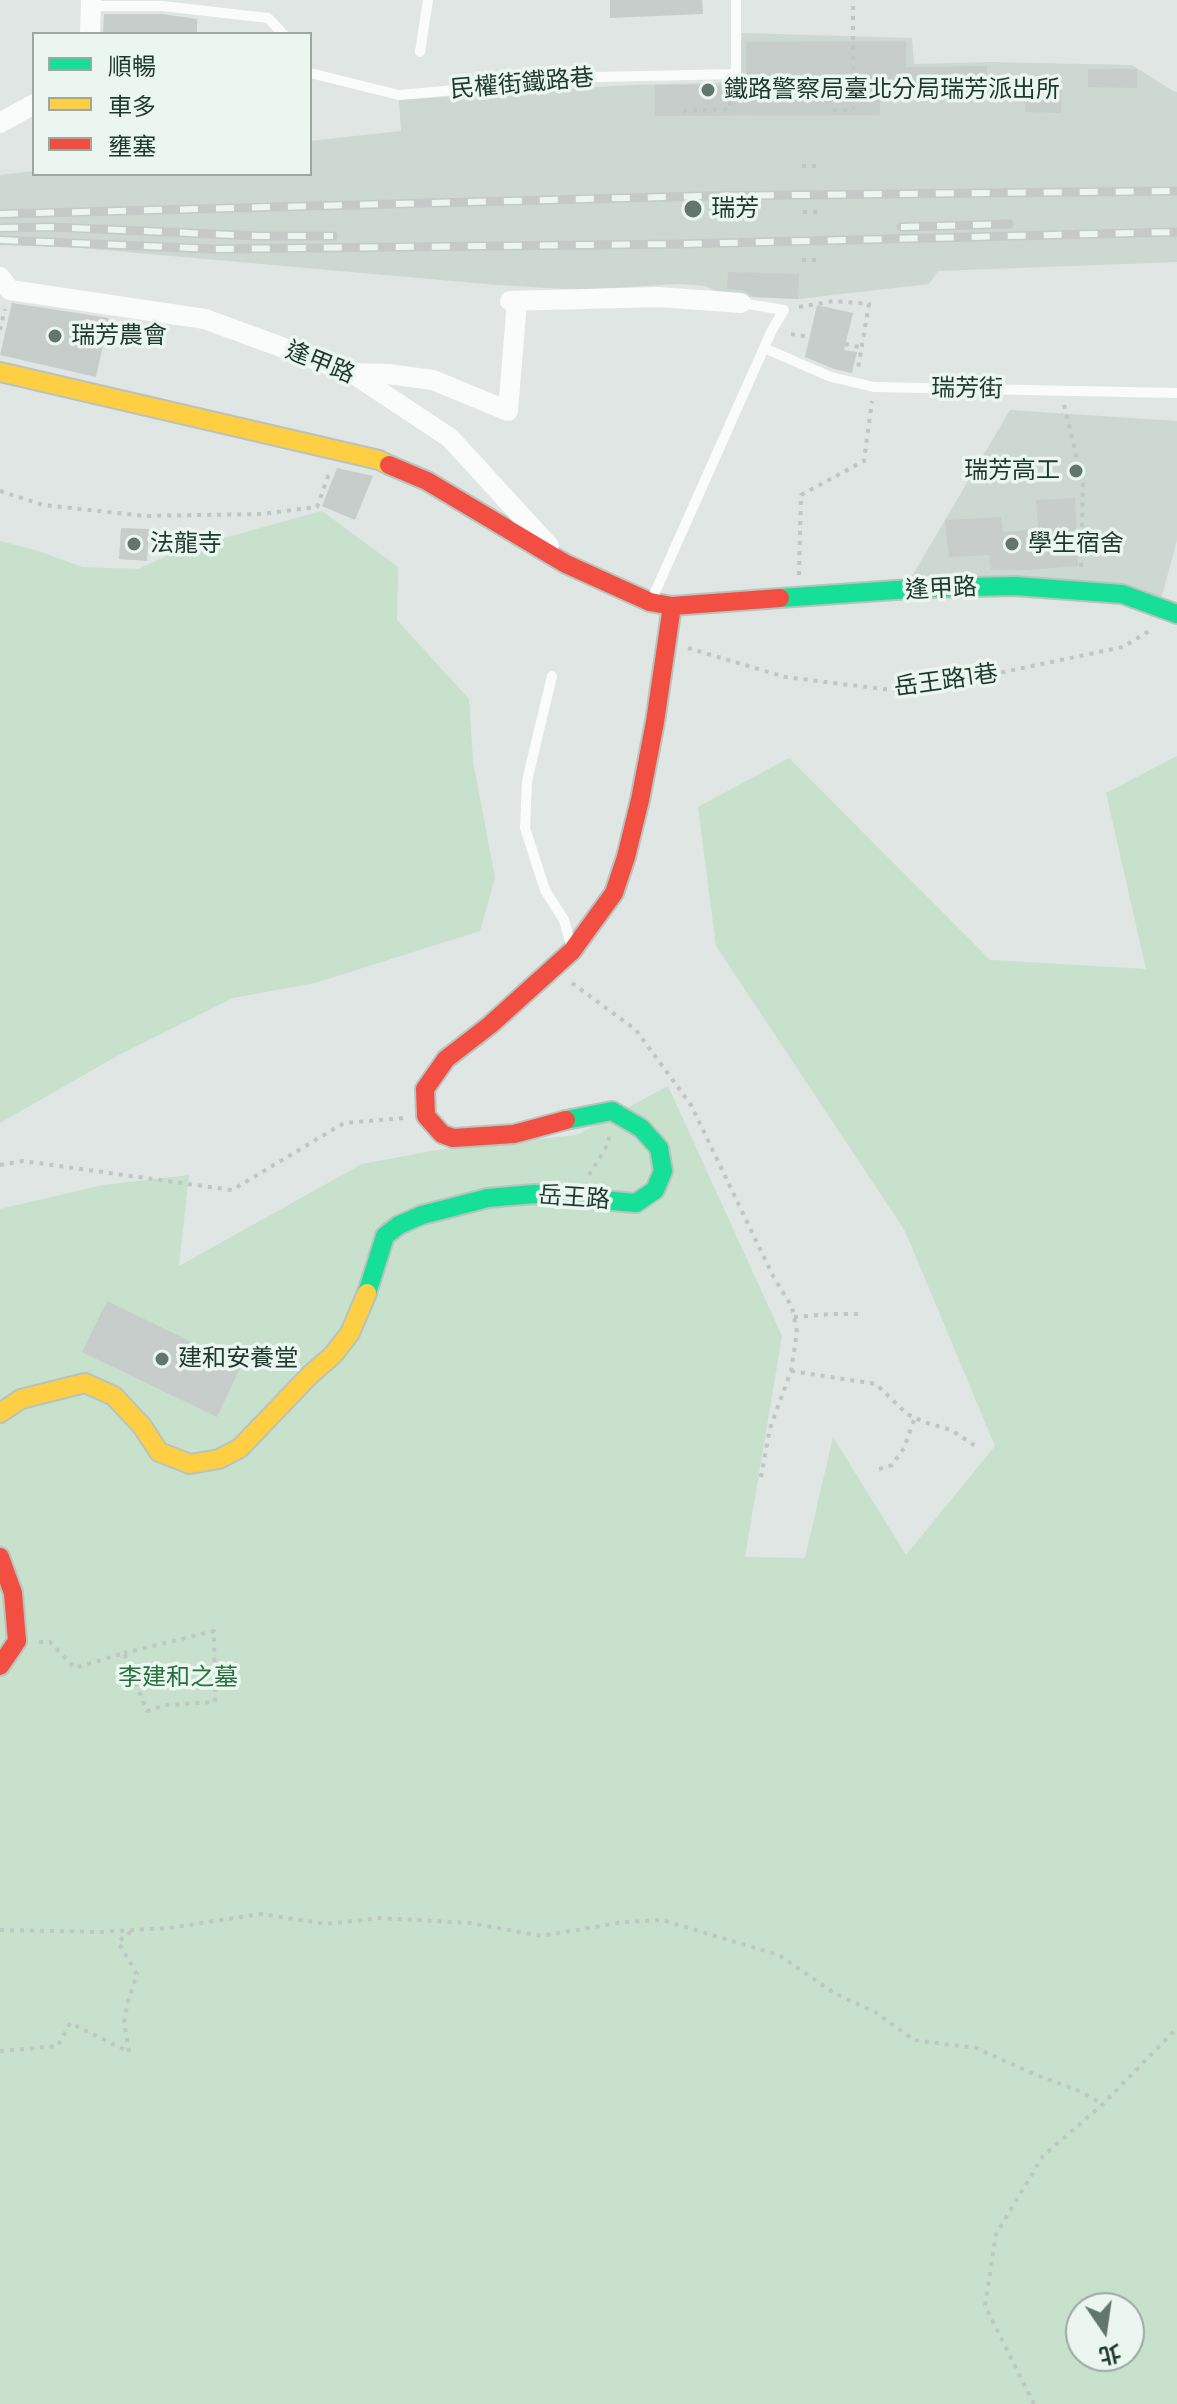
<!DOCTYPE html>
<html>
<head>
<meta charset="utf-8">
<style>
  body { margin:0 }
  #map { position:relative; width:1177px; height:2404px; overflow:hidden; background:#e0e6e3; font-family:Montserrat,"Noto Sans TC",sans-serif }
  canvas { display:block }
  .legend { position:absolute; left:32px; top:32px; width:280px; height:144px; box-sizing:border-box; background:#ecf6f0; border:2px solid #9aaaa3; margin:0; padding:10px 14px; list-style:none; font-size:24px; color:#1e392f }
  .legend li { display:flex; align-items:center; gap:16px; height:40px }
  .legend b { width:40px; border:2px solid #9aaaa3 }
  .north { position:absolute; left:1065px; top:2292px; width:80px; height:80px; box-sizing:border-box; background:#ecf6f0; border:2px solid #9aaaa3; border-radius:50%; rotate:167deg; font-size:22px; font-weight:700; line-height:32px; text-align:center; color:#1e392f }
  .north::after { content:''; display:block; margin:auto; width:28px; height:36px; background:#62766e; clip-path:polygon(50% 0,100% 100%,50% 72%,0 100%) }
</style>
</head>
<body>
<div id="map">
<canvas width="1177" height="2404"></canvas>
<ul class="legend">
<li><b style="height:10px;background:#16e098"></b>順暢</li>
<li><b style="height:10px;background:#ffcf43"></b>車多</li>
<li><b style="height:10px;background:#f24e42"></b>壅塞</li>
</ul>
<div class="north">北</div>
</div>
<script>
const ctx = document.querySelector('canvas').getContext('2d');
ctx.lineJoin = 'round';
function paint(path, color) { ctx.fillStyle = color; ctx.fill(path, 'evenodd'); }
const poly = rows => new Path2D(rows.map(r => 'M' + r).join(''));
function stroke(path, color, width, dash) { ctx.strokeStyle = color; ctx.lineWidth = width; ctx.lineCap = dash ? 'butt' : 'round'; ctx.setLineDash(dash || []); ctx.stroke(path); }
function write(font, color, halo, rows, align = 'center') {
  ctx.font = font + ' Montserrat,"Noto Sans TC",sans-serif'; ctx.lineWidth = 7; ctx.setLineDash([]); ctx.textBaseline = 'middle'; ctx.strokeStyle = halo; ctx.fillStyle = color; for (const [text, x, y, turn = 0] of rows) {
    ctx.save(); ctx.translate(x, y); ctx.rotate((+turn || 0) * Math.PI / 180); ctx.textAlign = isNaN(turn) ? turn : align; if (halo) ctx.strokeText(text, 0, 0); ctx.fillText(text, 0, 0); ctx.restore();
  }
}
paint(poly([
  [742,33,912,38,914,64,991,62,1132,65,1173,91,1177,92,1177,262,938,271,929,284,798,299,727,296,705,286,679,284,579,290,498,285,70,247,0,245,0,175,34,171,34,174,310,174,310,141,401,131,399,100,630,85,738,82],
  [1010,410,1177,421,1177,540,1162,596,912,576]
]), '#cdd8d2');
paint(poly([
  [322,511,398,567,397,620,469,699,473,761,495,878,480,931,315,983,233,998,117,1056,0,1123,0,541,35,550,83,567,138,569,177,551],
  [1177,756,1177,2404,0,2404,0,1209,103,1185,189,1175,179,1266,362,1164,443,1149,577,1135,668,1086,782,1336,745,1557,805,1558,833,1437,906,1555,995,1446,905,1231,716,946,698,807,789,758,990,960,1146,969,1106,793],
  [1081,2308,1129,2308,1129,2356,1081,2356]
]), '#c7e1cc');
paint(poly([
  [610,0,702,0,703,14,610,18],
  [104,14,162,14,197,19,197,34,103,34],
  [906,41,906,67,987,66,987,89,880,89,880,115,655,116,655,85,746,85,746,42],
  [1088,69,1137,69,1137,88,1088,87],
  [1026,75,1062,76,1061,113,1025,112],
  [728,272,799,274,798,299,755,297,743,290,727,289],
  [12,303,109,318,96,377,0,355],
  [817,305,853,313,844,350,857,352,852,373,834,369,805,357],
  [337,468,373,476,355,520,322,506],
  [1075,498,1078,566,1029,570,991,570,989,555,949,557,945,520,1001,517,1003,532,1038,529,1036,500],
  [121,528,149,529,147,561,119,559],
  [107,1301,241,1366,217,1417,82,1352]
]), '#c7cdca');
const fast = poly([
  [780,598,925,588,1015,586,1122,594,1177,614],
  [367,1293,385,1236,399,1225,422,1215,488,1198,534,1194,636,1203,655,1190,663,1171,659,1148,641,1128,612,1111,566,1120]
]);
const slow = poly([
  [0,372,379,460,389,465],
  [0,1413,21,1399,85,1383,114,1396,142,1426,159,1452,190,1464,219,1459,240,1448,310,1375,333,1355,350,1333,367,1293]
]);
const jam = poly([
  [389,465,427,481,566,564,650,602,672,606,780,598],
  [566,1120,514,1134,453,1138,442,1134,426,1116,425,1089,446,1059,490,1025,572,951,614,893,626,857,640,800,655,722,672,606],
  [0,1557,13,1593,17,1641,0,1666]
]);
stroke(fast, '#b9c3be', 22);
stroke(slow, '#b9c3be', 22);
stroke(jam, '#b9c3be', 22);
stroke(poly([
  [833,110,853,110,853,0],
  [683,111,729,109,733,90],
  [802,166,819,166],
  [803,212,818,212],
  [802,260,818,260],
  [799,307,834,301,869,304,858,368],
  [0,330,5,309],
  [791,334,810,337],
  [845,344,860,347],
  [1064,405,1083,484,1081,570],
  [0,491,43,505,145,516,261,514,317,507,330,471],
  [799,575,801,495,864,461,872,401],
  [688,648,785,677,891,690,927,688,1123,647,1149,631],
  [572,983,636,1030,691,1105,773,1276,792,1307,797,1332,791,1371,770,1428,760,1482],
  [0,1165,23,1161,232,1190,344,1123,404,1118],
  [589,1175,608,1144,609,1137],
  [794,1317,832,1314,863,1314],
  [791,1371,876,1384,907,1414,924,1422,951,1430,977,1447],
  [879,1469,892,1465,904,1448,915,1417],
  [39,1642,50,1642,75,1668,124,1653,147,1711,166,1705,215,1702,214,1631,124,1653],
  [0,1930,98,1932,169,1928,261,1914,326,1924,380,1918,470,1923,542,1936,623,1922,662,1920,779,1955,834,1993,875,2012,914,2040,976,2048,1034,2074,1079,2091,1103,2104],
  [0,2051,58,2046,70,2023,129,2052,124,2022,128,2001,137,1974,118,1942,131,1932],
  [1034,2404,985,2306,996,2234,1043,2156,1103,2104,1177,2028]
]), '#bec7c4', 4, [4, 6]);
stroke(poly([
  [91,6,162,6,268,18,283,34],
  [420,52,428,0],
  [310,73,399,95,533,83,550,78,736,74,736,0],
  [764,348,831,377,874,387,1177,393],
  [652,599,772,330,784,310,741,303],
  [552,676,527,781,525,828,545,890,564,920,571,945]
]), '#fafbfb', 10);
stroke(poly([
  [90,34,91,0],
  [0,123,34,104],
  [0,277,10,290,205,319,352,373,450,438,549,546],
  [510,301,658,297,741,303],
  [353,373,388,374,433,380,508,411,517,301]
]), '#fafbfb', 20);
stroke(fast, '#16e098', 18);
stroke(slow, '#ffcf43', 18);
stroke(jam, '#f24e42', 18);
const rail = poly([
  [0,214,704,196,1177,191],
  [901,227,1009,224],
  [0,228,50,227,258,236,333,236],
  [0,240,213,249,681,244,1177,232]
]);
stroke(rail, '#c5c9c8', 9);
stroke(rail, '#ecf6f0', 6, [18]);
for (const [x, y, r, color] of [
  [708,90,8,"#62766e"],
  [693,209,10,"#62766e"],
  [55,336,8,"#62766e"],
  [1076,471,8,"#62766e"],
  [134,544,8,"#62766e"],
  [1012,544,8,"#62766e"],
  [162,1359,8,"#62766e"]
]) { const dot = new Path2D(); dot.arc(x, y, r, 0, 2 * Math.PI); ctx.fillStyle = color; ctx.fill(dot); stroke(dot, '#ecf6f0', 3); }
write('24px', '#1e392f', '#ecf6f0', [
  ["民權街鐵路巷",522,84,-5],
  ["逢甲路",320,363,22],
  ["瑞芳街",967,389,1],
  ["逢甲路",941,589,-3],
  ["岳王路1巷",946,681,-8],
  ["岳王路",574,1198,4]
]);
write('24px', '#1e392f', '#ecf6f0', [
  ["鐵路警察局臺北分局瑞芳派出所",724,90],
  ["瑞芳",711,209],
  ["瑞芳農會",71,336],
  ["瑞芳高工",1060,471,"right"],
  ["法龍寺",150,544],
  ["學生宿舍",1028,544],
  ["建和安養堂",178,1359]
], 'left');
write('24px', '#26723c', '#ecf6f0', [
  ["李建和之墓",178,1678]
]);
</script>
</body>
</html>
